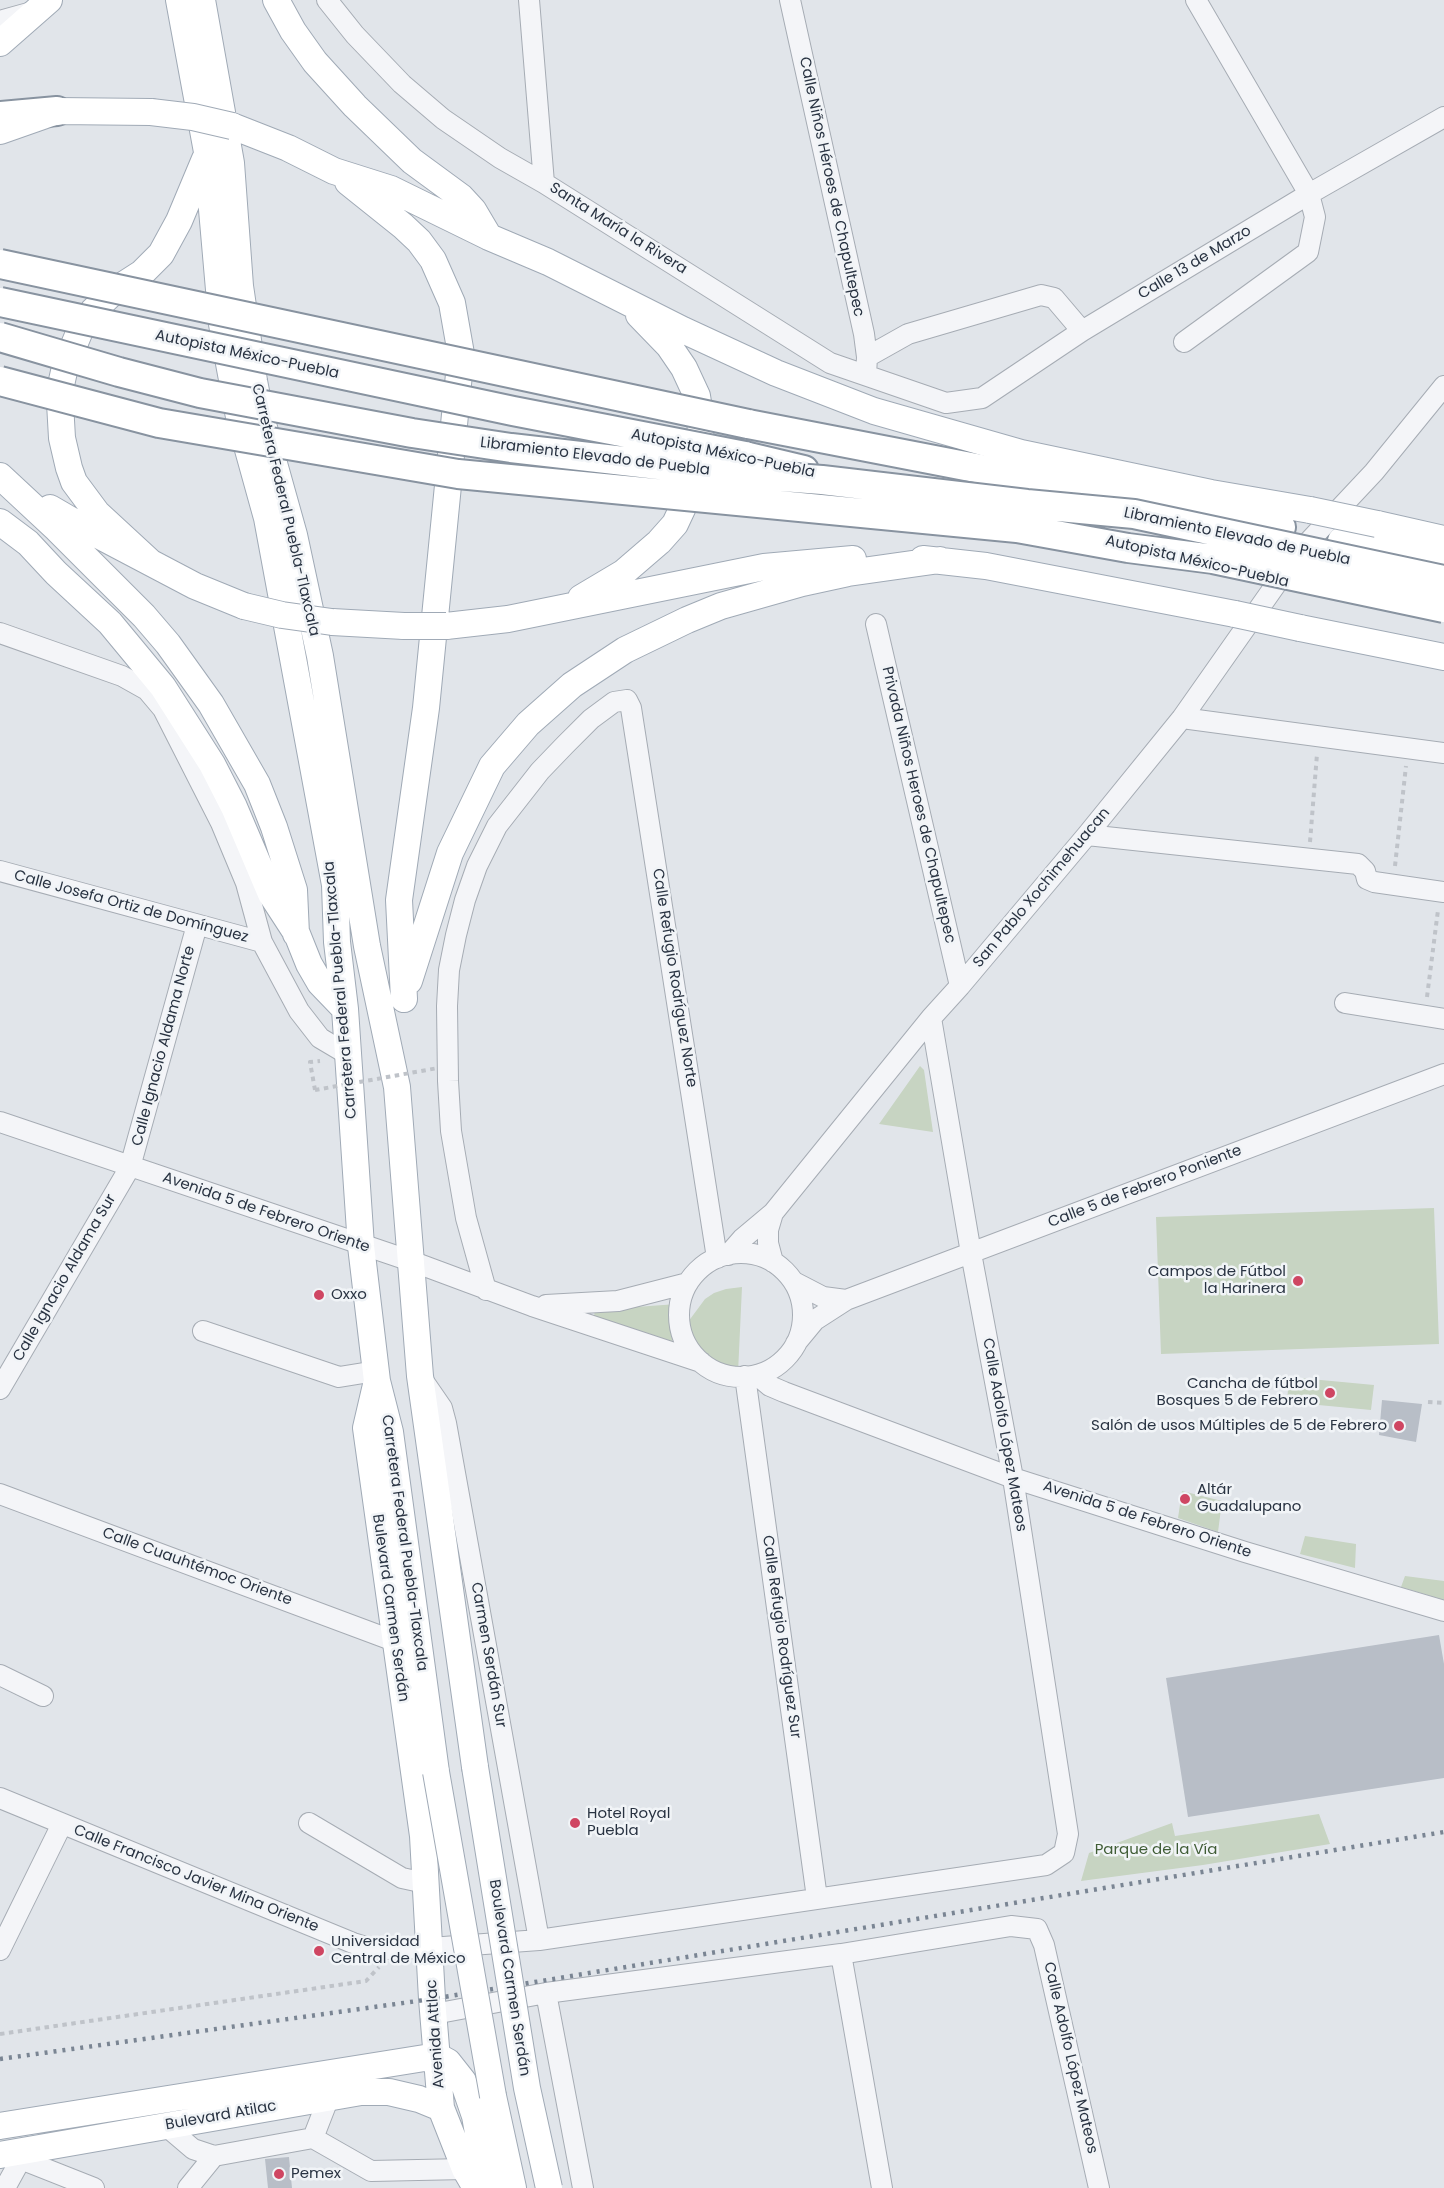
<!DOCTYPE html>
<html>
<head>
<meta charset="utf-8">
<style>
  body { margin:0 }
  canvas { display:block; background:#e1e5ea }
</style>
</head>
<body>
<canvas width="1444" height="2188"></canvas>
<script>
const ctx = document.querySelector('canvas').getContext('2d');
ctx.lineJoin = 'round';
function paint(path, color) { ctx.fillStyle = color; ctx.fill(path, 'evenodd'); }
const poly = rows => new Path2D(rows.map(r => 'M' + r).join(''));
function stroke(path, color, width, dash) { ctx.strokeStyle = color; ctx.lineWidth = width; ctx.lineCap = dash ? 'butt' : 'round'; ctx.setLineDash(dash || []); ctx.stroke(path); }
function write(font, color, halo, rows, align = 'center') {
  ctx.font = font + ' Poppins,sans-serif'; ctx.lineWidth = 5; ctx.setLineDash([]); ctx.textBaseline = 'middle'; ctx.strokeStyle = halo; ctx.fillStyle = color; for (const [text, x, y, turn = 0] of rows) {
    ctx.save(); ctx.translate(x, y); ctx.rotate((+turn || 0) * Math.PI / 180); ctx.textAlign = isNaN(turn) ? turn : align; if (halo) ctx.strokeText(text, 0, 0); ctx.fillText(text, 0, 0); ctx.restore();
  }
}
paint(poly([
  [920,1066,924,1070,933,1132,879,1124],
  [1434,1208,1439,1344,1161,1354,1156,1217],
  [742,1287,738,1373,722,1370,708,1363,696,1352,687,1338,688,1322,705,1299,714,1293,726,1289],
  [677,1304,671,1349,593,1322,595,1310],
  [1289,1377,1374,1385,1371,1410,1287,1402],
  [1182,1491,1222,1501,1218,1532,1178,1518],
  [1305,1536,1356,1544,1355,1568,1300,1554],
  [1405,1576,1444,1581,1444,1600,1401,1587],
  [1319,1814,1330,1844,1203,1865,1081,1881,1089,1853,1172,1823,1175,1836]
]), '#c7d4c2');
paint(poly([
  [1382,1400,1422,1404,1416,1442,1379,1435],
  [1439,1635,1444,1664,1444,1778,1188,1817,1166,1678],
  [289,2157,292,2188,268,2188,265,2159]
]), '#b8bec7');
const minor = poly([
  [327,0,355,35,402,84,443,119,500,158,544,183,830,363,946,403,982,398,1082,331,1309,194,1444,117],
  [529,0,544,183],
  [790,0,864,334,867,357,866,375],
  [0,21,32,12],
  [1184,342,1308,252,1315,217,1309,194,1196,0],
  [867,357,908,334,1041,295,1054,298,1082,331],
  [876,624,960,986],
  [0,633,122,676,147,690,163,709,221,823,246,883,262,942,299,1011,320,1038,347,1054],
  [1182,718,1444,753],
  [1087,835,1358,864,1365,871,1367,879,1374,882,1444,892],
  [0,871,262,942],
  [1345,1003,1444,1019],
  [0,1122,411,1261,532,1306,701,1362],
  [773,1213,768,1230,768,1243,773,1262],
  '679 1315a62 62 0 1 1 124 0a62 62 0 1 1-124 0Z',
  [728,1255,742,1239,773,1213,931,1018,960,986,1087,835,1182,718,1298,553,1374,472,1444,386],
  [794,1282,823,1297,846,1300],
  [486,1290,466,1218,451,1131,448,1081,447,1006,449,970,456,935,465,900,477,866,497,826,540,771,565,745,591,719,614,702,627,700,631,708,717,1258],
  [546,1305,618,1301,688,1283],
  [203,1331,339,1377,376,1371],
  [796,1343,815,1320,846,1300,1444,1074],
  [757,1375,770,1386,784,1392,1013,1478,1245,1552,1444,1611],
  [745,1376,817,1898],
  [422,1379,442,1408,446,1423,539,1940],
  [0,1389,130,1167,197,925],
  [0,1494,394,1641],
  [0,1675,43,1696],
  [0,1798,353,1943,369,1948,385,1949,430,1948,539,1940,1046,1865,1064,1853,1068,1834,1013,1478,971,1253,931,1018],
  [309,1823,402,1878,425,1883],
  [0,1950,62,1824],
  [841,1954,882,2188],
  [546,1993,583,2188],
  [434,2014,546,1993,841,1954,1011,1926,1037,1929,1044,1945,1099,2188],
  [166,2126,193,2149,214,2156,313,2138,329,2097,328,2088],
  [313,2138,371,2171,465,2169],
  [8,2154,94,2188],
  [5,2188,21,2159],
  [188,2188,214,2156]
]);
const major = poly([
  [179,0,207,152,222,324,228,358,239,417,267,518,335,885,337,942,345,1009,361,1246,377,1381,390,1432,436,1772],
  [202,0,231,163,240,286,254,381,261,417,294,535,320,656,367,946,397,1087,420,1376,475,1767],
  [276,0,293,31,315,62,355,106,412,161,461,197,473,210,489,237],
  [0,43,49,0],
  [232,126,288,148,334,171,391,189,489,237,548,262,683,330,776,373,874,411,1021,453,1211,493,1310,510],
  [0,131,57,111,151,112],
  [348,182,403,226,419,241,433,260,452,303,461,354,426,708,399,900,404,999],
  [0,476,57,529,144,616,168,644,211,704,257,784,274,827,294,890,296,934],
  [50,508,81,526,195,586,244,606],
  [0,522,28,543,56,573,110,623,163,687,212,764,234,807,271,894,297,934,309,964,320,983,345,1009],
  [1377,524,1444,539],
  [923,559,986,566,1235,614],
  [149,561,97,513,74,482,69,468,62,438,60,403,61,385,65,367,81,328,93,311,114,291,142,273,161,254,179,221,205,159],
  [581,598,623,573,659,542,675,524,690,492,699,457,701,421,697,396,684,368,669,346,639,315],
  [332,622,404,626],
  [446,626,508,619,764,567,853,559],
  [1300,628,1444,657],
  [409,981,450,853,492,766,528,724,572,685,625,650,687,620,721,606,802,583,848,573,940,560],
  [376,1385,366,1428,423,1836,432,1999,441,2108,465,2169,476,2188],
  [437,2056,448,2062,463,2081,475,2116,488,2188],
  [493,2096,513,2188],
  [0,2126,437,2056],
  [0,2155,361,2092,389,2092,419,2099,441,2108]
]);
const highway = poly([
  [0,116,57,111],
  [748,424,1281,527],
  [745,456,804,470],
  [1342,541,1444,563]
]);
stroke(minor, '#a6acb4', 22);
stroke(major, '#a0aab6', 28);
stroke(highway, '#8893a0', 32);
stroke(poly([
  [1310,842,1317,754],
  [1395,866,1406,766],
  [1427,997,1438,910],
  [315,1090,310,1062,320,1061],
  [1428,1402,1444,1403],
  [0,2034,366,1981,379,1967]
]), '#bfc3c9', 4, [4.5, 4.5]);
stroke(minor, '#f4f5f8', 20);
stroke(major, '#fff', 26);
stroke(highway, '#fff', 28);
stroke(poly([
  [0,2059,432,1999,1444,1832]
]), '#7a8593', 4.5, [3, 6]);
const majorBridge = poly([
  [151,112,193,117,232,126],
  [1310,510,1377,524],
  [244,606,282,615,332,622],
  [1235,614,1300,628],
  [404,626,446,626],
  [475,1767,527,2088,549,2188],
  [436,1772,493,2096]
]);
const highwayBridge = poly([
  [0,264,748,424],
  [0,302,513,411,745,456],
  [0,337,119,372,200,393,412,433,511,448,728,473,822,480,1027,504,1134,514,1444,580],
  [0,381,159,423,458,474,1017,528,1128,548,1213,559,1444,608]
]);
stroke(majorBridge, '#a0aab6', 28, []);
stroke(highwayBridge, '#8893a0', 32, []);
stroke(poly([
  [315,1090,438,1068]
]), '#bfc3c9', 4, [4.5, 4.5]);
stroke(majorBridge, '#fff', 26);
stroke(highwayBridge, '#fff', 28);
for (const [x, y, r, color] of [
  [1298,1281,6,"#cf4662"],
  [319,1295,6,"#cf4662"],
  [1330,1393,6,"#cf4662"],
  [1399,1426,6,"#cf4662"],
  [1185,1499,6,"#cf4662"],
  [575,1823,6,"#cf4662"],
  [319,1951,6,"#cf4662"],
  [279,2174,6,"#cf4662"]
]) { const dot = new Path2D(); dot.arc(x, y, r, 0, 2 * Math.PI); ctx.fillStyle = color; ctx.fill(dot); stroke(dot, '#f1f4f7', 2); }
write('15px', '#293342', '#f1f4f7', [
  ["Calle Niños Héroes de Chapultepec",831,187,78],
  ["Santa María la Rivera",618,229,32],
  ["Calle 13 de Marzo",1195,263,-31],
  ["Autopista México-Puebla",247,355,12],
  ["Autopista México-Puebla",723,454,12],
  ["Libramiento Elevado de Puebla",595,457,7],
  ["Carretera Federal Puebla-Tlaxcala",285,510,77],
  ["Libramiento Elevado de Puebla",1237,537,12],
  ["Autopista México-Puebla",1197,562,13],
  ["Privada Niños Heroes de Chapultepec",918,805,77],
  ["San Pablo Xochimehuacan",1042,888,-50],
  ["Calle Josefa Ortiz de Domínguez",131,907,15],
  ["Calle Refugio Rodríguez Norte",674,978,81],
  ["Carretera Federal Puebla-Tlaxcala",341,990,-95],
  ["Calle Ignacio Aldama Norte",164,1046,-75],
  ["Calle 5 de Febrero Poniente",1145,1187,-21],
  ["Avenida 5 de Febrero Oriente",266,1213,19],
  ["Calle Ignacio Aldama Sur",65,1278,-60],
  ["Calle Adolfo López Mateos",1004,1435,80],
  ["Avenida 5 de Febrero Oriente",1147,1520,18],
  ["Carretera Federal Puebla-Tlaxcala",404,1543,82],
  ["Calle Cuauhtémoc Oriente",197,1567,20],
  ["Bulevard Carmen Serdán",390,1608,82],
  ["Calle Refugio Rodríguez Sur",781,1637,82],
  ["Carmen Serdán Sur",488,1655,80],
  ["Calle Francisco Javier Mina Oriente",196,1879,22],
  ["Boulevard Carmen Serdán",509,1978,81],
  ["Avenida Attlac",436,2034,-94],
  ["Calle Adolfo López Mateos",1070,2058,77],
  ["Bulevard Atilac",221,2116,-10]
]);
write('15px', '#293342', '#f1f4f7', [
  ["Campos de Fútbol",1286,1272,"right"],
  ["la Harinera",1286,1289,"right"],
  ["Oxxo",331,1295],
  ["Cancha de fútbol",1318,1384,"right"],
  ["Bosques 5 de Febrero",1318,1401,"right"],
  ["Salón de usos Múltiples de 5 de Febrero",1387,1426,"right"],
  ["Altár",1197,1490],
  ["Guadalupano",1197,1507],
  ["Hotel Royal",587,1814],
  ["Puebla",587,1831],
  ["Universidad",331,1942],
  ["Central de México",331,1959],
  ["Pemex",291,2174]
], 'left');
write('15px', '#405d36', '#f1f4f7', [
  ["Parque de la Vía",1156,1850]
]);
</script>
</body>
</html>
